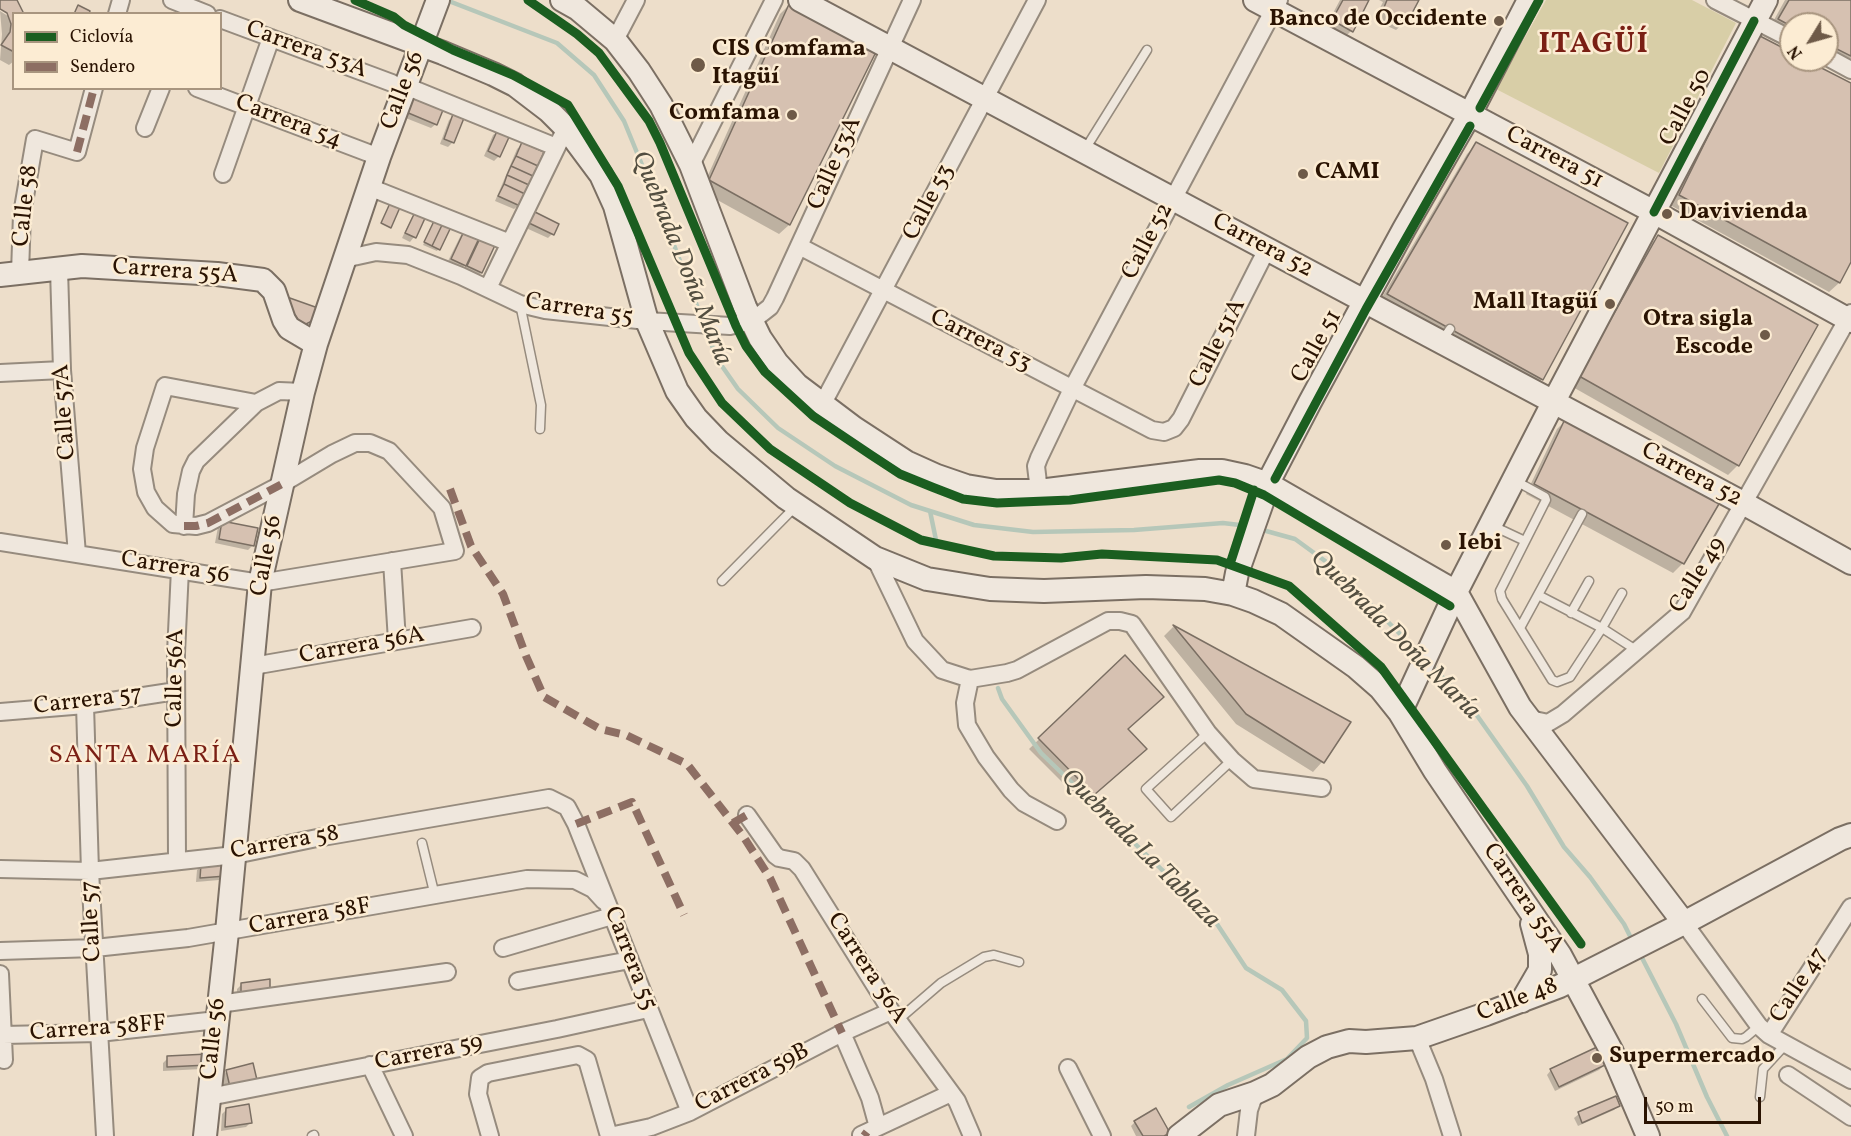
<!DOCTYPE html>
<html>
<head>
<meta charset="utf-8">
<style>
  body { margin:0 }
  #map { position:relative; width:1851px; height:1136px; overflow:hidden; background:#eddeca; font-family:Vollkorn,serif }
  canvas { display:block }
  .legend { position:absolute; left:12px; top:12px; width:210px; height:78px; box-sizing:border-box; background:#fcecd3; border:2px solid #a8957f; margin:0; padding:8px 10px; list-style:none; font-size:18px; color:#2a1302 }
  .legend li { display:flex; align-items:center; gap:12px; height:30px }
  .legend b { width:30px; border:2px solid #a8957f }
  .north { position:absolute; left:1779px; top:12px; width:60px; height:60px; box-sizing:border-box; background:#fcecd3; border:2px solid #a8957f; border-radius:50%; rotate:233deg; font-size:16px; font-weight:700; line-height:24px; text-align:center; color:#2a1302 }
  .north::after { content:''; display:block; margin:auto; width:21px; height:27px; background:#6e5a48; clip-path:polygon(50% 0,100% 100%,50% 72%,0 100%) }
  .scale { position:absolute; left:1644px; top:1097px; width:117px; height:27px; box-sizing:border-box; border:3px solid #2a1302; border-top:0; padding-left:8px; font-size:18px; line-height:21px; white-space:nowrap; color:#2a1302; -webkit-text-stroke:4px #fcecd3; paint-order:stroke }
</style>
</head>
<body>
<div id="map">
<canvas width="1851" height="1136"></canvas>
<ul class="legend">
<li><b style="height:8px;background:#1b5e20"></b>Ciclovía</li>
<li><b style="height:8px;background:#8d6e63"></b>Sendero</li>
</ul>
<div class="north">N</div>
<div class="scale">50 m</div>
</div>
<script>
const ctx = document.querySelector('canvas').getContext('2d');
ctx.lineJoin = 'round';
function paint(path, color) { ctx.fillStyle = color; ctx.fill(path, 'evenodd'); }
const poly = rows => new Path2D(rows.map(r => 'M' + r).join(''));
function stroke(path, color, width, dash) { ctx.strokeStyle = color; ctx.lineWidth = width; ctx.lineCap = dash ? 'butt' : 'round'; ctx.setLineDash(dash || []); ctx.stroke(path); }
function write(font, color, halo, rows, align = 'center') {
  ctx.font = font + ' Vollkorn,serif'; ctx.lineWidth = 5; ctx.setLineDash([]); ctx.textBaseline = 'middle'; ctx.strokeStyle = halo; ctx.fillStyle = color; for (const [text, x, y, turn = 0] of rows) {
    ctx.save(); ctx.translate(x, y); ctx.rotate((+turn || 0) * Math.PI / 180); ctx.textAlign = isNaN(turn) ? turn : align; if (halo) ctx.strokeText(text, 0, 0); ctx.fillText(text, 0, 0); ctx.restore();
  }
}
paint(poly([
  [1546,0,1692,0,1736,23,1659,173,1496,89]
]), '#d8cea7');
paint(poly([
  [0,0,15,0,14,61,9,65,0,60,2,34,0,11,8,16,8,12,0,7],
  [1340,0,1367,0,1351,31,1341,41,1324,30],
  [1379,0,1417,0,1406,21,1396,30,1374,20,1383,2],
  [1785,0,1851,0,1851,71,1827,59,1827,24,1791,24,1791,40,1769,29],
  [790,4,875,51,789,225,779,234,701,191,780,14],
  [1749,47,1791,54,1791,60,1803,60,1851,85,1851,259,1839,283,1829,292,1670,205],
  [408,104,436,124,431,128,403,117],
  [454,116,462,119,452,143,448,147,440,144,449,120],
  [498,131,499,156,494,161,484,156,493,135],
  [522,144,519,205,514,209,495,201,517,149],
  [1477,144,1542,379,1532,389,1378,304,1467,154],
  [416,212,424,216,414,237,410,242,402,238,412,217],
  [535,214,552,234,548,238,526,228],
  [435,221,449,228,437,251,423,245],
  [466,228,495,242,481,273,477,277,463,271,467,262,460,269,447,263,462,233],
  [1658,237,1738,465,1728,475,1571,386,1648,246],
  [1567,419,1683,563,1673,573,1526,494,1557,429],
  [223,522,253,545,248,550,215,543,218,527],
  [1173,627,1348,723,1322,762,1313,772,1236,724,1164,636],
  [1124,657,1126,730,1135,759,1084,804,1029,749],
  [202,865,224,875,219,880,196,882,197,870],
  [242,984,269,992,237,1000,237,989],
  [206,1056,202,1069,163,1071,163,1063,168,1058],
  [252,1065,220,1096,217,1081,227,1071],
  [1604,1065,1599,1070,1555,1091,1547,1075,1551,1070],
  [1615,1098,1619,1106,1614,1110,1578,1126,1574,1118,1579,1114],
  [227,1109,251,1122,246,1127,221,1131,222,1114],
  [1135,1122,1168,1132,1164,1136,1136,1136,1131,1126]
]), '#0003');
stroke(poly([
  [446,0,557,43,594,75,624,121,663,216,702,319],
  [705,327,717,359,738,389,778,428,835,466,911,505,974,525,1033,532,1134,530,1223,523,1248,526],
  [930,511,936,540],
  [1259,529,1295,539,1332,566,1420,654],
  [1430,664,1471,707,1527,786,1564,847,1590,877,1624,924,1633,942],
  [998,688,1002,699,1041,753,1215,921,1246,968,1282,990,1306,1021,1307,1038,1287,1059,1228,1085,1189,1107],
  [1639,952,1676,1024,1707,1097,1727,1136]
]), '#b6c7b9', 4.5);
const building = poly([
  [0,0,17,0,24,14,14,14,14,52,1,45,10,32,11,24,7,13,0,9,0,0],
  [1343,0,1369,0,1353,32,1332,20,1343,0],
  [1387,0,1419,0,1408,21,1383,10,1387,0],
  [1789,0,1851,0,1851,56,1827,44,1827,24,1791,24,1791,26,1778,19,1789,0],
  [790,2,877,50,790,225,709,180,790,2],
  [78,5,90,11,89,14,74,14,78,5],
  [1758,35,1791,52,1791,60,1806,60,1851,83,1851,262,1840,283,1679,195,1758,35],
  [412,98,443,110,437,125,406,112,412,98],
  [453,114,464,118,454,143,444,139,453,114],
  [498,129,510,135,500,157,488,151,498,129],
  [522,142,544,152,538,166,516,156,522,142],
  [1476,142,1628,223,1543,380,1387,294,1476,142],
  [516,156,538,166,533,176,511,166,516,156],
  [511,166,533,176,529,185,507,175,511,166],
  [507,175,529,185,525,194,504,184,507,175],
  [504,184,525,194,520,206,498,196,504,184],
  [391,201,401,205,391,228,381,223,391,201],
  [416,210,426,216,416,238,405,233,416,210],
  [535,212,559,224,554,235,529,223,535,212],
  [435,219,443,223,432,246,424,242,435,219],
  [443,223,451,227,440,250,432,246,443,223],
  [466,227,481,234,466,266,451,259,466,227],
  [482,234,497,241,482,273,467,266,482,234],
  [1658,235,1818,325,1739,466,1579,376,1658,235],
  [287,297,318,308,314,320,302,326,293,312,287,297],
  [1566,417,1723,497,1684,564,1534,484,1566,417],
  [222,521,258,528,254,546,219,539,222,521],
  [1173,625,1351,722,1324,763,1246,714,1173,625],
  [1125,655,1164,697,1128,729,1147,749,1094,795,1038,738,1125,655],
  [227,862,226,876,200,878,201,864,227,862],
  [270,979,270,992,241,997,241,983,270,979],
  [1597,1047,1605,1065,1559,1087,1550,1069,1597,1047],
  [208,1054,208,1065,167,1067,167,1056,208,1054],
  [253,1063,257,1080,230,1087,226,1070,253,1063],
  [1616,1096,1620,1106,1582,1123,1578,1112,1616,1096],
  [249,1104,252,1123,225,1127,226,1108,249,1104],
  [1156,1108,1170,1133,1164,1136,1143,1136,1134,1121,1156,1108]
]);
paint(building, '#d6c1b1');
stroke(building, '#7b6f63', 1.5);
const lane = poly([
  [1084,151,1147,50],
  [520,304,541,405,540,429],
  [1441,342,1450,329],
  [1514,480,1545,497,1546,500,1500,591,1502,599,1552,680,1557,682,1570,677,1602,628,1622,593],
  [1491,525,1525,541],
  [722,581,797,505],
  [1538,595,1602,628,1636,650],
  [1571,613,1589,581],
  [1520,628,1582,514],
  [1208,733,1146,789,1171,817,1232,760],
  [422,843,435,896],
  [1702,999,1732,1038,1742,1039,1746,1037,1759,1026],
  [898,1020,941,983,984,957,994,955,1019,962],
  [1760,1097,1763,1069,1785,1045],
  [312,1136,314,1135]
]);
const street = poly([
  [172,0,207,14],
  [1715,0,1791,39],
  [117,14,121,0],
  [220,19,392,83],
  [615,40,636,0],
  [1827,57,1851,70],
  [197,88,379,157],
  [413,89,556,147],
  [145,128,161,88],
  [691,165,774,0],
  [223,174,271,38],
  [369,187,510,243],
  [799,246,1152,430,1164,432,1174,428,1181,419,1267,249],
  [344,259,376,252,408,255,461,276,520,304,545,310,647,321,730,326,752,321,770,307,775,298,912,0],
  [59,269,62,370,77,554],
  [20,273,22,214,35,139,77,152,94,88],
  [488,288,566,128],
  [0,373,62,370],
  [822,405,1037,0],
  [1039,491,1036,466,1039,458,1072,389,1279,0],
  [184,526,186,494,191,471,196,461,256,403,279,391,303,392],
  [0,542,260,583,455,551,442,508,389,451,370,443,355,443,332,454,282,484,208,523,196,526,173,524,155,508,146,492,142,469,145,448,165,386,256,403],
  [875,558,915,641,942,670,970,679,1007,673,1017,670,1108,621,1120,621,1132,624,1208,733,1232,760,1254,779,1322,788],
  [392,561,397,641],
  [253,666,472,628],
  [970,679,965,703,967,725,986,757,1011,790,1024,803,1057,821],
  [85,705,90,871,105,1136],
  [0,712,85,705,176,691],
  [1530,719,1548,723,1563,714,1682,612,1851,313],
  [747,815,775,855,779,858,794,861,802,869,891,1011,957,1101,972,1136],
  [177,860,176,653,180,569],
  [0,869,90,871,235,855,317,838,549,798,567,807,576,824,690,1112],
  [1684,923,1759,1026,1769,1035,1851,1080],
  [503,948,612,916],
  [0,951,95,948,188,938,527,879,575,880,593,889,604,901],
  [0,974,4,1060],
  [518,981,630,960],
  [219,1004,447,972],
  [842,1033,870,1098,878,1127],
  [3,1035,99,1033,217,1020],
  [1769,1035,1851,907],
  [1417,1038,1434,1079,1452,1136],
  [370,1065,404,1136],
  [1068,1068,1102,1136],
  [1788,1075,1851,1117],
  [209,1097,557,1029,648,1009],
  [861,1135,951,1093],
  [490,1136,478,1094,480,1078,488,1073,578,1055,587,1060,609,1136],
  [610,1136,651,1127,690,1112,842,1033,891,1011],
  [1246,1136,1249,1110,1255,1093]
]);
const secondary = poly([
  [300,0,443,53,493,74,515,85,549,111,566,128,601,175,615,206,647,321,677,391,696,418,719,442,786,498,875,558,927,579,990,589,1044,591,1146,587,1205,589,1233,594,1253,601,1281,614,1356,667,1380,688,1400,713,1435,771,1560,955,1612,1052,1648,1136],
  [562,0,578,9,615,40,639,71,661,105,691,165,745,307,760,338,777,363,797,385,854,428,906,462,937,476,966,486,996,491,1039,491,1200,471,1222,471,1245,476,1268,484,1456,592],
  [800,0,1743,503,1851,563],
  [1255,0,1654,212,1851,321],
  [0,275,82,266,217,274,263,280,274,291,284,320,289,328,316,344],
  [1456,592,1520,707,1684,923],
  [1233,594,1237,573,1271,477,1310,402,1404,229,1470,114,1529,0],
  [1400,713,1456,592,1553,403,1766,0],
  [1522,1001,1540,970,1540,954,1532,924],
  [205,1136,227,932,260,583,303,392,316,344,379,157,438,0],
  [1179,1136,1219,1105,1255,1093,1272,1085,1308,1057,1327,1047,1349,1041,1366,1042,1417,1038,1486,1014,1560,986,1684,923,1840,839,1851,835]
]);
stroke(lane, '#968b7e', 11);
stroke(street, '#968b7e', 20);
stroke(secondary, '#7b6f63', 26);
stroke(lane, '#efe7dd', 8);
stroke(street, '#efe7dd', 16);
stroke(secondary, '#efe7dd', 22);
stroke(poly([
  [77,152,94,88],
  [450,489,471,546,503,594,526,656,544,697,600,729,626,735,687,764,743,836,770,878,842,1033],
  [184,526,196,526,208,523,282,484],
  [733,823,747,815],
  [576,824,632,802,684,915],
  [864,1136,867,1132]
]), '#8d6e63', 8, [15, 8]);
stroke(poly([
  [355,0,394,17,404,25,453,50,513,75,568,105,618,186,689,353,722,403,770,449,850,503,921,540,994,556,1061,558,1102,554,1217,560,1289,586,1381,667,1581,944],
  [528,0,577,34,599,53,649,121,660,143,736,326,746,346,765,372,813,416,871,455,900,474,932,487,963,499,997,503,1070,500,1219,480,1235,483,1264,495,1450,606],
  [1480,108,1539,0],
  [1654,212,1754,21],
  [1275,479,1366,309,1470,126],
  [1230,564,1254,490]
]), '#1b5e20', 9);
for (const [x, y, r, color] of [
  [1499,21,6,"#6e5a48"],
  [698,65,8,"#6e5a48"],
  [792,115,6,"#6e5a48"],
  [1303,174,6,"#6e5a48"],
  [1667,214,6,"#6e5a48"],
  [1610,304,6,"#6e5a48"],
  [1765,335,6,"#6e5a48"],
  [1446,545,6,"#6e5a48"],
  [1597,1058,6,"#6e5a48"]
]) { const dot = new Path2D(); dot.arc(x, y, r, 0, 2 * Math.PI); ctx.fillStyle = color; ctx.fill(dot); stroke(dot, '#fcecd3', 2); }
write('bold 24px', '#2a1302', '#fcecd3', [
  ["Banco de Occidente",1487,21,"right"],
  ["CIS Comfama",712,51],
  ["Itagüí",712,79],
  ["Comfama",780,115,"right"],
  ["CAMI",1315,174],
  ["Davivienda",1679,214],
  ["Mall Itagüí",1598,304,"right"],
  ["Otra sigla",1753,321,"right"],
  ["Escode",1753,349,"right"],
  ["Iebi",1458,545],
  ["Supermercado",1609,1058]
], 'left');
write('24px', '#2a1302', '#fcecd3', [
  ["Carrera 53A",306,51,20],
  ["Calle 56",404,91,-69],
  ["Calle 50",1687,108,-62],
  ["Carrera 54",288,123,21],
  ["Carrera 51",1554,159,28],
  ["Calle 53A",836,164,-66],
  ["Calle 53",930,203,-62],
  ["Calle 58",27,206,-84],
  ["Calle 52",1149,242,-62],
  ["Carrera 52",1262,247,28],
  ["Carrera 55A",175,273,4],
  ["Carrera 55",579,311,9],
  ["Carrera 53",980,342,27],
  ["Calle 51A",1219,344,-63],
  ["Calle 51",1318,347,-61],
  ["Calle 57A",66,412,-94],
  ["Carrera 52",1691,476,28],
  ["Calle 56",268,556,-79],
  ["Carrera 56",175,569,9],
  ["Calle 49",1699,576,-58],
  ["Carrera 56A",362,647,-10],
  ["Calle 56A",177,678,-89],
  ["Carrera 57",88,702,-7],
  ["Carrera 58",285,844,-10],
  ["Carrera 55A",1522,899,56],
  ["Carrera 58F",310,918,-10],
  ["Calle 57",93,921,-93],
  ["Carrera 55",629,959,69],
  ["Carrera 56A",866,969,57],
  ["Calle 47",1800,986,-57],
  ["Calle 48",1518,1001,-21],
  ["Carrera 58FF",98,1030,-4],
  ["Calle 56",215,1039,-84],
  ["Carrera 59",429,1054,-11],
  ["Carrera 59B",753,1079,-27]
]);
write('italic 26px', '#534e40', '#fcecd3', [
  ["Quebrada Doña María",680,259,68],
  ["Quebrada Doña María",1394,636,45],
  ["Quebrada La Tablaza",1139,850,45]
]);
ctx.letterSpacing = '1.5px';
write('26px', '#7a1f14', '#fcecd3', [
  ["SANTA MARÍA",145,757]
]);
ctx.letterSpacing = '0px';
ctx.letterSpacing = '1.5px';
write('bold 30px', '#7a1f14', '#fcecd3', [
  ["ITAGÜÍ",1594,46]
]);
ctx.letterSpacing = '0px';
</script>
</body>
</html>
